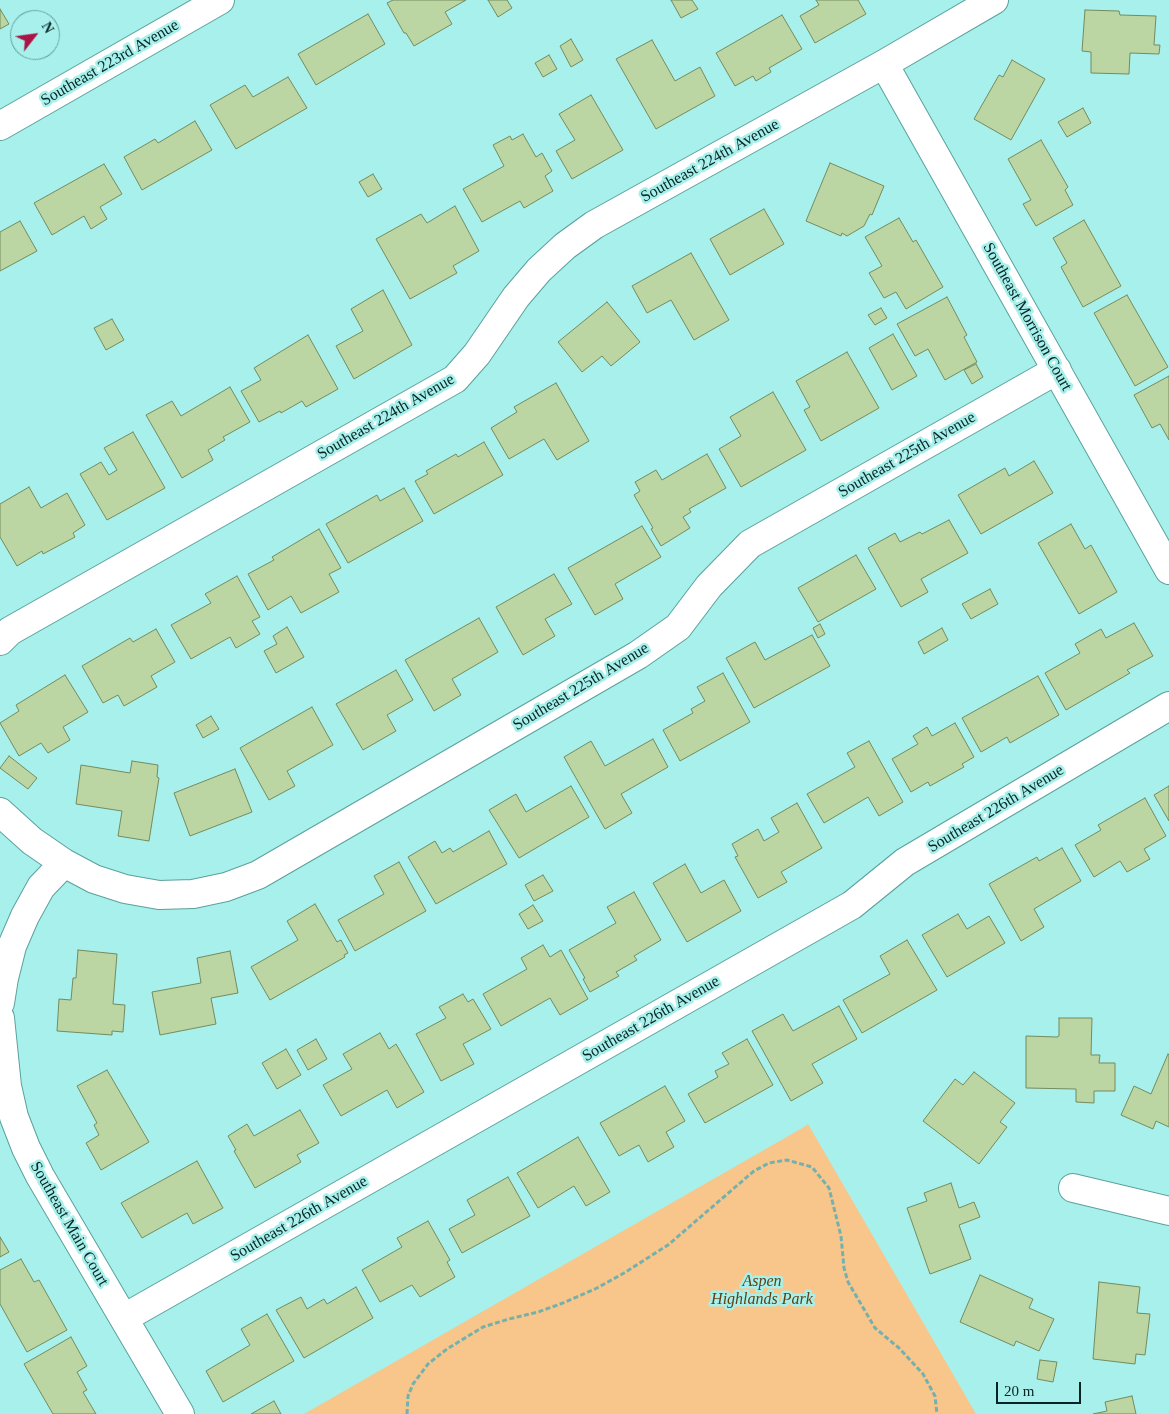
<!DOCTYPE html>
<html>
<head>
<meta charset="utf-8">
<style>
  body { margin:0 }
  #map { position:relative; width:1169px; height:1414px; overflow:hidden; background:#a7f0eb; font-family:"Times New Roman",serif }
  canvas { display:block }
  .north { position:absolute; left:10px; top:10px; width:50px; height:50px; box-sizing:border-box; background:#a7f0eb; border:1px solid #679f9b; border-radius:50%; rotate:60deg; font-size:14px; font-weight:700; line-height:20px; text-align:center; color:#062523 }
  .north::after { content:''; display:block; margin:auto; width:18px; height:22px; background:#aa1546; clip-path:polygon(50% 0,100% 100%,50% 72%,0 100%) }
  .scale { position:absolute; left:996px; top:1382px; width:85px; height:22px; box-sizing:border-box; border:2px solid #062523; border-top:0; padding-left:6px; font-size:15px; line-height:18px; white-space:nowrap; color:#062523; -webkit-text-stroke:4px #a7f0eb; paint-order:stroke }
</style>
</head>
<body>
<div id="map">
<canvas width="1169" height="1414"></canvas>
<div class="north">N</div>
<div class="scale">20 m</div>
</div>
<script>
const ctx = document.querySelector('canvas').getContext('2d');
ctx.lineJoin = 'round';
function paint(path, color) { ctx.fillStyle = color; ctx.fill(path, 'evenodd'); }
const poly = rows => new Path2D(rows.map(r => 'M' + r).join(''));
function stroke(path, color, width, dash) { ctx.strokeStyle = color; ctx.lineWidth = width; ctx.lineCap = dash ? 'butt' : 'round'; ctx.setLineDash(dash || []); ctx.stroke(path); }
function write(font, color, halo, rows, align = 'center') {
  ctx.font = font + ' "Times New Roman",serif'; ctx.lineWidth = 5; ctx.setLineDash([]); ctx.textBaseline = 'middle'; ctx.strokeStyle = halo; ctx.fillStyle = color; for (const [text, x, y, turn = 0] of rows) {
    ctx.save(); ctx.translate(x, y); ctx.rotate((+turn || 0) * Math.PI / 180); ctx.textAlign = isNaN(turn) ? turn : align; if (halo) ctx.strokeText(text, 0, 0); ctx.fillText(text, 0, 0); ctx.restore();
  }
}
paint(poly([
  [808,1124,976,1414,304,1414,804,1127]
]), '#f8c58b');
const building = poly([
  [393,0,466,0,445,12,452,24,414,46,406,33,404,33,387,3,393,0],
  [488,0,507,0,512,8,498,17,488,0],
  [671,0,692,0,698,9,681,18,671,0],
  [816,0,858,0,866,14,815,43,800,16,819,5,816,0],
  [0,9,9,24,0,29,0,9],
  [1085,10,1119,11,1120,15,1156,16,1154,45,1160,45,1159,54,1130,53,1129,74,1091,73,1091,52,1082,51,1085,10],
  [368,14,385,44,316,85,298,54,368,14],
  [782,15,802,49,769,68,771,72,756,81,753,76,735,86,716,53,782,15],
  [571,39,583,60,571,67,560,46,571,39],
  [652,40,675,81,700,67,715,96,656,129,616,59,652,40],
  [549,55,557,69,543,77,535,63,549,55],
  [1012,60,1045,79,1011,140,974,119,999,75,1003,77,1012,60],
  [288,77,307,108,236,149,210,105,245,85,253,97,288,77],
  [591,95,623,150,572,179,556,151,575,140,559,114,591,95],
  [1083,108,1091,123,1067,137,1058,122,1083,108],
  [195,121,212,150,142,190,124,157,155,139,158,143,195,121],
  [523,134,536,157,542,153,552,171,545,176,553,191,524,208,520,201,482,222,463,189,504,166,493,145,510,136,512,140,523,134],
  [1041,140,1068,187,1065,190,1073,205,1036,226,1023,204,1031,200,1008,159,1041,140],
  [830,163,884,186,872,215,870,214,864,226,847,236,842,233,841,236,806,221,830,163],
  [104,164,122,194,100,207,107,219,91,229,84,216,52,235,34,203,104,164],
  [373,174,382,189,368,197,359,182,373,174],
  [455,206,479,251,453,266,457,273,410,299,376,239,421,214,427,223,455,206],
  [764,209,784,244,730,275,710,239,764,209],
  [899,218,913,242,916,240,943,287,906,309,896,292,884,298,869,273,882,266,865,237,899,218],
  [1084,220,1121,286,1083,307,1061,267,1067,263,1053,238,1084,220],
  [20,221,37,251,0,271,0,232,20,221],
  [691,253,729,320,694,340,671,300,647,313,632,286,691,253],
  [383,290,412,345,354,379,336,346,363,331,351,309,383,290],
  [1127,295,1168,367,1135,386,1094,313,1127,295],
  [947,297,967,335,964,337,977,362,945,380,928,349,915,356,897,324,947,297],
  [607,302,640,342,611,366,602,356,582,372,558,342,607,302],
  [881,308,887,318,875,325,868,315,881,308],
  [112,319,124,340,106,350,94,328,112,319],
  [893,334,917,376,892,390,869,348,893,334],
  [308,335,338,389,306,407,302,401,281,413,280,411,259,422,241,391,261,380,254,368,308,335],
  [847,352,879,408,821,441,804,410,810,407,796,381,847,352],
  [976,364,983,377,972,384,964,370,976,364],
  [1169,376,1169,440,1160,424,1152,428,1134,395,1169,376],
  [556,383,589,441,557,460,544,439,509,459,491,428,517,412,514,407,556,383],
  [230,387,250,422,223,437,225,440,208,450,213,460,182,478,146,415,172,401,181,416,230,387],
  [773,392,806,450,741,487,719,449,741,436,730,417,773,392],
  [133,432,165,488,107,520,80,474,101,462,109,475,117,470,104,448,133,432],
  [484,442,503,475,434,514,415,481,428,474,426,471,456,454,458,457,484,442],
  [707,454,726,488,689,509,691,512,683,517,690,528,661,546,651,529,653,528,634,495,640,491,635,482,656,470,662,480,707,454],
  [1034,461,1053,493,981,534,958,495,1005,468,1009,476,1034,461],
  [29,487,41,508,67,493,85,525,73,533,75,537,43,554,42,551,17,566,0,537,0,504,29,487],
  [404,488,423,521,348,563,326,524,377,495,380,501,404,488],
  [949,520,968,553,921,579,928,592,901,607,868,548,895,533,900,542,920,532,922,534,949,520],
  [1071,524,1085,549,1091,545,1117,592,1079,614,1038,543,1071,524],
  [642,526,661,557,615,584,623,599,595,615,568,568,642,526],
  [319,529,341,568,329,574,339,592,301,613,291,596,268,610,248,574,274,560,272,557,319,529],
  [856,555,876,589,818,622,798,588,856,555],
  [554,574,572,604,545,619,555,636,523,655,496,607,554,574],
  [237,576,260,617,252,621,260,634,236,648,230,637,191,659,171,625,211,603,205,594,237,576],
  [990,589,998,604,971,619,962,604,990,589],
  [479,618,498,652,452,679,461,695,434,711,405,660,479,618],
  [1134,623,1153,656,1127,670,1130,673,1066,710,1045,673,1080,653,1075,644,1101,629,1106,638,1134,623],
  [820,624,825,634,818,638,813,628,820,624],
  [287,627,304,657,276,673,264,651,277,644,273,636,287,627],
  [942,628,948,640,924,654,918,642,942,628],
  [156,629,175,662,151,676,157,687,124,706,118,695,103,703,82,666,130,638,133,642,156,629],
  [812,635,830,666,754,708,726,658,755,642,765,660,812,635],
  [396,670,413,700,387,715,396,731,363,750,336,704,396,670],
  [723,673,750,722,680,761,663,730,693,713,691,709,705,701,697,687,723,673],
  [65,675,88,712,63,727,70,740,48,753,41,743,19,756,0,723,19,711,16,705,65,675],
  [1038,676,1059,715,1010,743,1007,737,981,752,962,718,1038,676],
  [312,707,333,745,287,771,295,786,269,800,240,748,312,707],
  [211,716,219,729,203,738,196,725,211,716],
  [955,723,974,757,962,764,964,767,930,786,928,782,911,792,892,759,918,744,913,736,927,727,932,736,955,723],
  [653,739,668,767,621,794,632,813,605,829,564,757,591,741,605,766,653,739],
  [869,741,903,802,879,816,868,797,824,823,807,794,855,767,847,753,869,741],
  [9,756,37,778,28,789,0,768,9,756],
  [132,761,158,765,157,777,159,778,149,841,118,836,122,811,76,804,81,765,130,773,132,761],
  [235,769,252,812,190,836,174,793,235,769],
  [571,786,589,817,519,858,489,810,516,794,526,812,571,786],
  [1169,786,1169,821,1154,795,1169,786],
  [1145,798,1166,836,1144,849,1150,859,1127,872,1120,861,1094,877,1075,845,1101,830,1098,825,1145,798],
  [797,803,822,848,781,872,787,882,758,898,735,857,738,856,732,844,758,829,764,841,779,832,771,818,797,803],
  [489,831,507,864,436,904,408,857,435,841,442,853,450,848,453,852,489,831],
  [1062,848,1081,881,1034,909,1044,927,1021,941,989,884,1037,857,1039,861,1062,848],
  [399,862,426,911,355,951,338,920,384,894,374,876,399,862],
  [685,864,701,893,724,880,741,911,687,942,653,883,685,864],
  [543,875,553,891,534,901,525,885,543,875],
  [634,892,661,940,634,956,637,960,616,972,619,976,590,992,583,979,585,978,569,950,616,923,607,907,634,892],
  [315,904,337,942,341,940,348,953,344,955,345,957,270,1000,251,967,298,940,287,921,315,904],
  [533,905,543,921,528,929,519,914,533,905],
  [958,914,967,929,989,916,1005,943,947,977,922,935,958,914],
  [907,940,937,990,862,1033,843,1000,890,974,880,956,907,940],
  [543,945,550,957,561,950,588,999,560,1015,550,998,501,1026,483,994,527,969,521,958,543,945],
  [78,950,117,954,113,1004,125,1005,123,1032,112,1031,112,1035,57,1031,59,999,71,1000,73,978,76,978,78,950],
  [230,951,238,993,211,998,216,1024,160,1035,152,992,201,983,197,958,230,951],
  [463,994,468,1002,473,999,491,1029,463,1044,474,1064,441,1081,416,1034,446,1018,439,1007,463,994],
  [839,1006,857,1039,812,1064,823,1083,791,1101,752,1031,783,1014,793,1031,839,1006],
  [1059,1018,1092,1018,1091,1055,1100,1055,1099,1063,1115,1063,1115,1091,1094,1091,1094,1103,1076,1102,1076,1089,1026,1088,1026,1036,1057,1037,1059,1036,1059,1018],
  [380,1033,389,1049,396,1044,424,1092,397,1108,387,1090,341,1116,323,1085,352,1069,343,1054,380,1033],
  [316,1039,327,1059,308,1070,297,1050,316,1039],
  [747,1039,773,1085,705,1123,688,1094,718,1077,715,1071,729,1064,722,1053,747,1039],
  [286,1049,301,1075,277,1089,262,1063,286,1049],
  [1168,1054,1169,1055,1169,1127,1156,1121,1153,1129,1121,1115,1134,1086,1151,1094,1168,1054],
  [107,1070,149,1142,101,1170,86,1143,99,1135,94,1125,97,1123,77,1086,107,1070],
  [974,1072,1015,1103,1000,1122,1007,1127,979,1164,923,1121,955,1079,963,1085,974,1072],
  [665,1086,685,1121,666,1132,674,1147,648,1162,639,1145,619,1156,600,1123,665,1086],
  [300,1110,319,1143,297,1155,301,1162,255,1188,234,1151,236,1150,228,1136,247,1124,254,1136,300,1110],
  [578,1137,610,1192,586,1206,574,1186,538,1208,517,1173,578,1137],
  [197,1161,223,1208,193,1224,187,1213,142,1238,121,1203,197,1161],
  [508,1177,530,1216,462,1253,449,1229,475,1215,467,1200,508,1177],
  [951,1183,959,1208,974,1202,980,1217,959,1225,971,1259,930,1274,907,1208,927,1201,924,1193,951,1183],
  [428,1221,450,1260,447,1262,455,1277,420,1297,412,1285,380,1302,362,1270,402,1247,397,1238,428,1221],
  [0,1237,9,1252,0,1257,0,1237],
  [21,1259,34,1282,39,1280,67,1330,27,1352,0,1304,0,1270,21,1259],
  [980,1275,1033,1299,1029,1308,1054,1319,1039,1351,1016,1341,1014,1346,960,1322,980,1275],
  [1099,1282,1140,1287,1137,1313,1150,1314,1145,1355,1136,1354,1135,1364,1093,1359,1099,1282],
  [356,1287,373,1318,304,1358,276,1310,301,1297,307,1309,324,1299,327,1304,356,1287],
  [267,1314,294,1361,223,1402,206,1371,250,1345,241,1329,267,1314],
  [71,1337,87,1366,77,1372,87,1390,83,1392,96,1414,53,1414,24,1364,71,1337],
  [1040,1360,1057,1362,1053,1382,1037,1379,1040,1360],
  [1132,1396,1136,1414,1093,1414,1107,1411,1105,1402,1132,1396],
  [274,1401,281,1414,251,1414,274,1401]
]);
paint(building, '#bbd5a3');
stroke(building, '#748b5c', 1);
const minor = poly([
  [884,64,1169,570],
  [0,641,10,631,455,379,477,354,516,297,539,270,565,246,594,225,884,64,994,0],
  [0,812,32,841,64,863,94,879,125,889,159,895,193,894,226,887,258,875,638,655,678,627,709,586,750,544,1057,370],
  [0,1003,4,978,12,946,25,916,41,887,64,863],
  [0,1018,7,1086,14,1117,26,1148,40,1176,180,1414],
  [1073,1188,1169,1211],
  [124,1318,852,905,905,862,1169,706]
]);
const major = poly([
  [0,126,220,0]
]);
stroke(minor, '#5aa19c', 30);
stroke(major, '#5aa19c', 30);
stroke(poly([
  [407,1414,408,1396,413,1384,428,1364,447,1349,483,1327,509,1319,538,1312,563,1303,597,1288,624,1273,668,1245,754,1171,769,1163,787,1160,812,1167,829,1188,841,1236,844,1268,848,1282,875,1328,899,1348,923,1374,935,1396,937,1414]
]), '#75b1ac', 3, [5, 2.5]);
stroke(minor, '#fff', 28);
stroke(major, '#fff', 28);
write('16px', '#062523', '#a7f0eb', [
  ["Southeast 223rd Avenue",110,63,-30],
  ["Southeast 224th Avenue",710,161,-29],
  ["Southeast Morrison Court",1027,317,61],
  ["Southeast 224th Avenue",386,417,-30],
  ["Southeast 225th Avenue",907,455,-30],
  ["Southeast 225th Avenue",581,687,-31],
  ["Southeast 226th Avenue",996,809,-31],
  ["Southeast 226th Avenue",651,1019,-30],
  ["Southeast 226th Avenue",299,1219,-30],
  ["Southeast Main Court",69,1224,60]
]);
write('italic 16px', '#603f11', '#a7f0eb', [
  ["Aspen",762,1282],
  ["Highlands Park",762,1300]
]);
</script>
</body>
</html>
